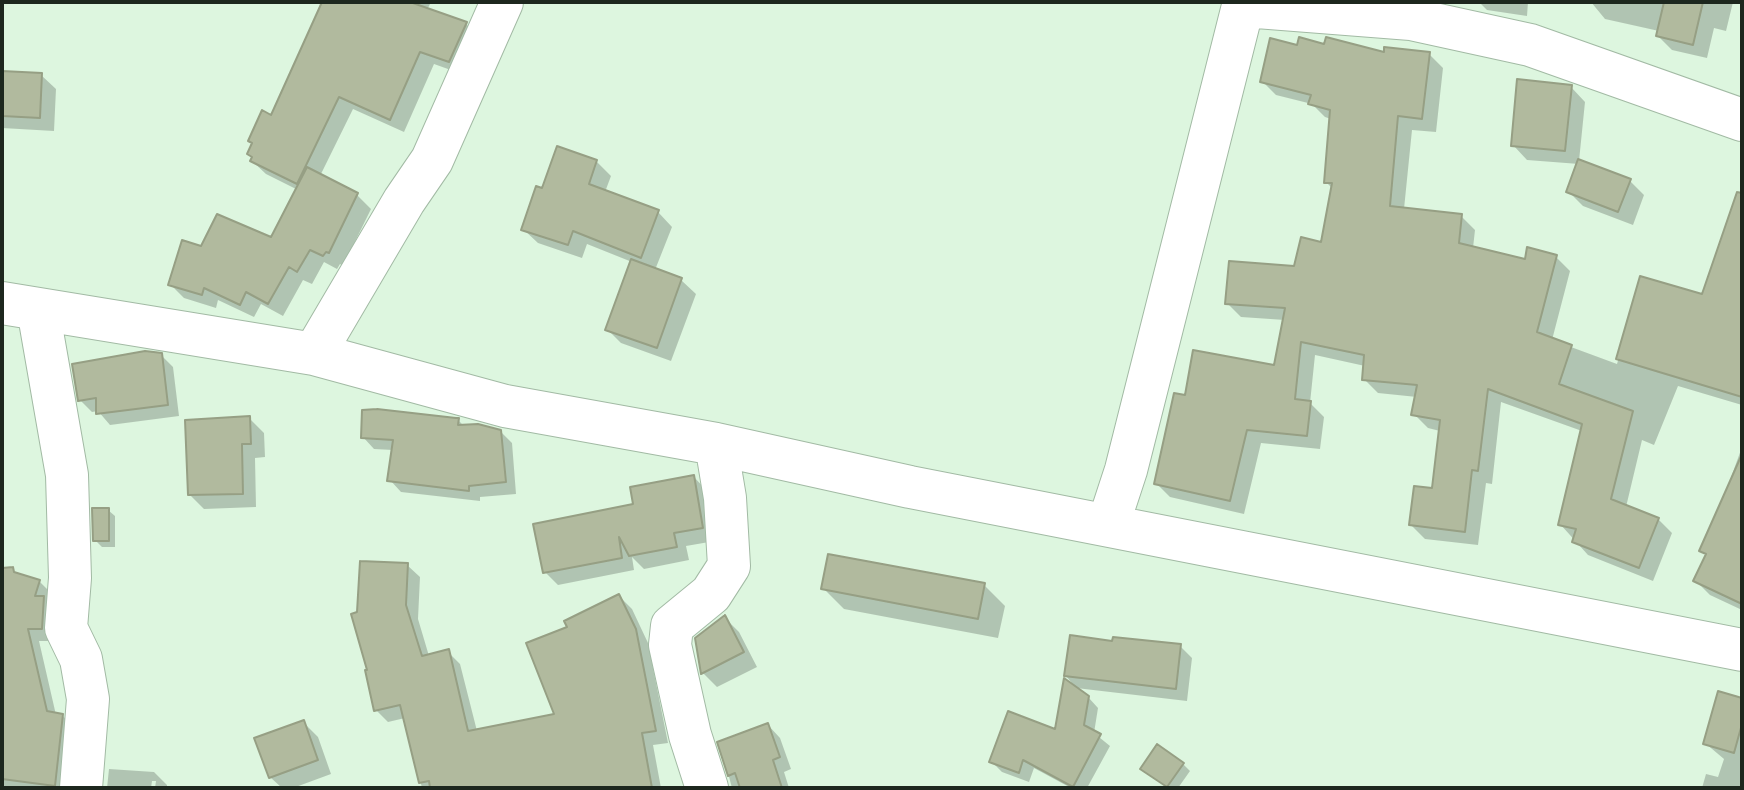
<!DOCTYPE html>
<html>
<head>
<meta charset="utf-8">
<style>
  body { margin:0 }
  #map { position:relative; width:1744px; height:790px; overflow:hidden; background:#ddf6df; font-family:"Source Sans 3",sans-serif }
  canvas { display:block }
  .frame { position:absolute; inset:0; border:4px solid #1d271e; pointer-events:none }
</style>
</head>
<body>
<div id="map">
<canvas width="1744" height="790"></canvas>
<div class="frame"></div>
</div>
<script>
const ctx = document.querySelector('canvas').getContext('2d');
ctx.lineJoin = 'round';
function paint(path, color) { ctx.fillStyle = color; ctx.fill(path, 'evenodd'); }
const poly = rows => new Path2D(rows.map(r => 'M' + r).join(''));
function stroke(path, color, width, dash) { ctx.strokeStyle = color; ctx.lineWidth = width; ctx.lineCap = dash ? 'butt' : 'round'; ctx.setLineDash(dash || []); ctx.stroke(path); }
paint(poly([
  [324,2,431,2,427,10,466,24,479,37,462,74,434,64,404,132,353,109,320,176,357,195,371,209,343,266,340,264,337,269,324,262,312,284,303,280,283,316,261,304,254,317,218,300,216,308,184,298,170,284,202,249,272,240,298,190,266,174,252,161],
  [1479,2,1528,2,1527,16,1487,10],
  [1591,2,1733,2,1726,31,1714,28,1707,58,1672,50,1658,36,1659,31,1605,19],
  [1298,48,1386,54,1429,54,1443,68,1436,132,1412,130,1404,209,1461,216,1475,230,1473,248,1526,262,1556,257,1570,271,1552,340,1617,364,1641,278,1704,296,1742,215,1742,405,1678,386,1654,445,1642,440,1626,507,1658,519,1672,533,1653,581,1588,555,1560,524,1582,431,1501,402,1492,484,1486,483,1478,545,1425,539,1411,525,1434,490,1440,431,1428,428,1414,414,1417,397,1378,393,1364,379,1365,366,1315,355,1310,403,1324,417,1320,449,1261,443,1244,514,1170,497,1156,483,1186,397,1275,367,1285,320,1241,317,1227,303,1295,268,1322,245,1333,189,1326,182,1331,119,1325,117,1312,104,1276,95,1262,81],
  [2,73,41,75,56,89,54,131,2,128],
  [1571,87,1585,102,1579,161,1630,181,1644,195,1633,225,1583,206,1568,191,1579,164,1527,160,1513,145],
  [596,161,611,176,605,192,658,212,672,227,655,270,681,280,696,294,671,361,621,343,607,329,632,262,587,244,582,258,538,243,523,229,544,191],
  [161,355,173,367,179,416,110,425,98,411,92,412,80,400],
  [249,418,264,433,265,457,255,458,256,507,204,509,190,495],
  [458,420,465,427,500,431,512,443,516,494,480,497,480,501,401,492,390,480,393,450,374,449,363,437],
  [1742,447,1742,610,1710,595,1696,581,1707,556,1701,550,1731,485,1729,483],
  [694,477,707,491,715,541,686,546,689,560,644,569,632,557,634,570,558,585,545,572,635,506],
  [108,510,115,516,115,547,102,547,95,540],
  [407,565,420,577,418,619,429,656,448,652,460,664,477,731,557,716,570,628,619,596,632,609,648,643,668,743,653,745,661,788,422,788,405,718,388,722,376,710],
  [2,570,39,581,52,594,54,641,39,641,56,715,62,715,74,728,70,788,2,788],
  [984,585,1005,606,998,638,844,609,823,588],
  [725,618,739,632,757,667,717,687,703,673,697,639],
  [1114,644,1180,646,1192,658,1187,701,1076,688,1066,676],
  [1088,697,1098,708,1094,733,1110,746,1087,788,1071,788,1034,768,1029,782,1002,772,992,762,1057,732],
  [1742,699,1742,788,1702,788,1706,774,1718,777,1724,759,1705,743],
  [303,722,318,737,331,774,293,788,282,788,270,777],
  [768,725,780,738,791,769,784,772,789,788,732,788,720,743],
  [1183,764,1190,771,1178,788,1168,788,1143,769],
  [109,769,154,772,167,785,167,788,155,788,156,781,152,781,151,788,107,788]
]), '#0003');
const building = poly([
  [322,2,410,2,467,22,449,62,420,52,390,120,339,97,297,184,250,161,252,157,247,154,252,143,248,141,262,110,271,115,322,2],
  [1664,2,1703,2,1693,45,1656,36,1664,2],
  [1299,37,1324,44,1326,37,1384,52,1384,47,1430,52,1422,119,1398,116,1390,206,1462,214,1459,243,1525,259,1527,247,1557,255,1537,332,1572,345,1559,384,1633,411,1611,499,1659,518,1639,568,1572,542,1576,529,1558,525,1582,424,1488,389,1478,471,1472,470,1465,532,1409,525,1414,486,1432,488,1440,420,1411,415,1417,385,1362,380,1364,355,1301,342,1295,399,1311,401,1307,436,1247,430,1230,501,1154,484,1174,393,1185,395,1193,350,1274,365,1285,308,1225,304,1229,261,1294,266,1301,237,1321,242,1332,183,1324,183,1330,110,1308,104,1311,95,1260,82,1270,38,1297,45,1299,37],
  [2,71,42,73,40,118,2,116,2,71],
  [1517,79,1572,85,1565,151,1511,146,1517,79],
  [557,146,597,160,589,184,659,210,641,258,573,231,568,245,521,230,536,186,542,188,557,146],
  [1578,159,1631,179,1618,212,1566,192,1578,159],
  [307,167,358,193,329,253,326,252,323,256,310,250,297,272,289,267,268,304,246,292,240,305,204,288,202,295,168,285,182,240,201,246,217,214,271,237,307,167],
  [1737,192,1742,193,1742,397,1616,359,1640,276,1702,294,1737,192],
  [631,259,682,278,657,348,605,330,631,259],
  [145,351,162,353,168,405,96,414,96,398,78,401,72,364,145,351],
  [377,409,456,418,459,418,458,425,478,424,501,430,506,482,469,486,469,491,387,481,393,440,361,438,362,410,377,409],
  [250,416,251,444,242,444,243,494,188,495,185,420,250,416],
  [1742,454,1742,604,1693,581,1706,554,1699,551,1742,454],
  [694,475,703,528,674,533,677,547,629,556,619,537,622,558,543,573,533,524,633,504,630,487,694,475],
  [92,508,109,508,109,541,93,541,92,508],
  [828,554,985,583,978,619,821,589,828,554],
  [360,561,408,563,406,605,422,656,449,649,468,731,554,714,526,643,567,627,564,621,619,594,636,629,656,731,642,733,652,788,430,788,429,781,419,783,400,705,374,711,365,670,367,670,351,614,357,612,360,561],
  [13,567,14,572,40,580,35,596,44,596,42,629,28,629,47,711,63,714,55,786,2,779,2,568,13,567],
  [725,615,744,652,701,674,695,638,725,615],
  [1070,635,1112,641,1113,637,1181,644,1176,689,1064,676,1070,635],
  [1064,678,1089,696,1084,725,1101,734,1073,787,1023,760,1019,773,989,762,1008,711,1055,729,1064,678],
  [1718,691,1742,698,1742,724,1734,753,1703,744,1718,691],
  [304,720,318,760,269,778,254,738,304,720],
  [768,723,780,757,773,760,782,788,740,788,735,773,728,776,717,742,768,723],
  [1157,744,1184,763,1167,787,1140,769,1157,744]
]);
paint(building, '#b1ba9e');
stroke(building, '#969f84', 2);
const minor = poly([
  [1244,6,1411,19,1530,45,1742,120],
  [2,303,314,354,505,406,716,444,910,487,1742,650],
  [38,309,67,475,70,578,66,628,81,659,88,699,81,788],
  [314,354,404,201,432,160,502,2],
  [1108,525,1126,470,1244,2],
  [707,788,690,735,670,645,672,626,711,594,729,566,725,498,716,444]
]);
stroke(minor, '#a2baa4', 44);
stroke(minor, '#fff', 42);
</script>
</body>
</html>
